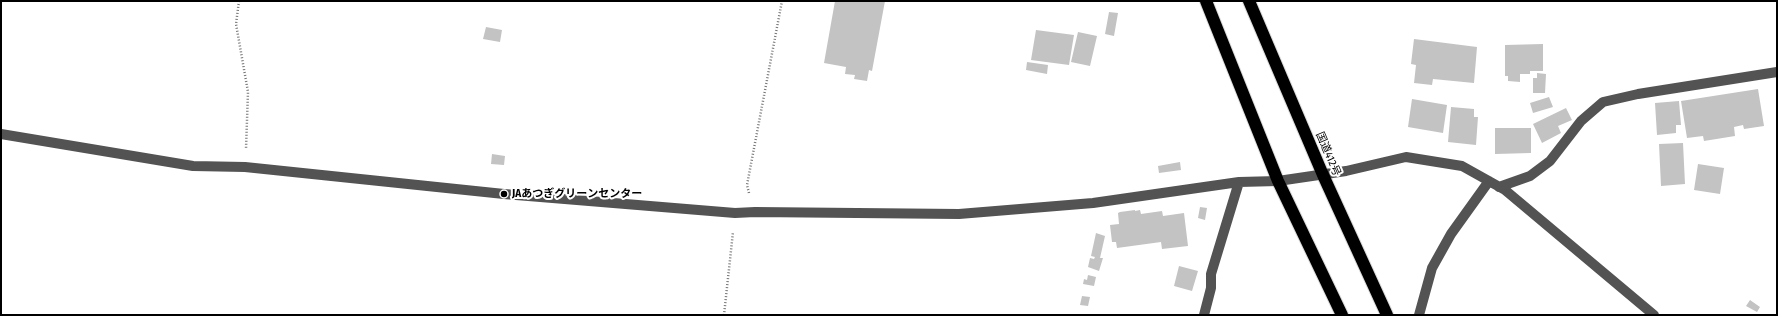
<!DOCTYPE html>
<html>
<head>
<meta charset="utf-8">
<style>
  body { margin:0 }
  #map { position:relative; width:1778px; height:316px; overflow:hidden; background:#fff; font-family:"Fira Sans Condensed",sans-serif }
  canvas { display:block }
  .frame { position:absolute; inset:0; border:2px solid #000; pointer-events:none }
</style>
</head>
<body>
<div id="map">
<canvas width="1778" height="316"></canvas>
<div class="frame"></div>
</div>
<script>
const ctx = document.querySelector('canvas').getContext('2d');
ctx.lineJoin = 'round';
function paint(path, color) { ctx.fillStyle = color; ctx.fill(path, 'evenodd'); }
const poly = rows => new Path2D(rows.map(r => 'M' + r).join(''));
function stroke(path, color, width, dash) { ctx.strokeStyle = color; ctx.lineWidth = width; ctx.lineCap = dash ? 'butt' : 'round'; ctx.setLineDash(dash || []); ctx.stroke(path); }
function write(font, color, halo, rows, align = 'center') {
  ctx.font = font + ' "Fira Sans Condensed","Noto Sans JP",sans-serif'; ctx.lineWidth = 4; ctx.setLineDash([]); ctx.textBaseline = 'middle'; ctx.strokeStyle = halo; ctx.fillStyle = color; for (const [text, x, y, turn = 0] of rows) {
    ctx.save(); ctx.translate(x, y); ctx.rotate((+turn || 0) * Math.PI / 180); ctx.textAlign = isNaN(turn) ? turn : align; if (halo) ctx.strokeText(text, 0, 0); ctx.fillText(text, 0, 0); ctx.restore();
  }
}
paint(poly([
  [835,1,885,1,872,71,869,70,867,81,854,79,855,75,845,74,846,67,824,63],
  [1109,12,1118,13,1114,36,1105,34],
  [486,27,502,30,500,42,483,39],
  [1036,30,1074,35,1069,65,1031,60],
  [1078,32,1097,36,1090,66,1071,62],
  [1414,39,1477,47,1474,83,1433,79,1432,85,1414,83,1416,65,1411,64],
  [1543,44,1543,71,1530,71,1530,74,1520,74,1520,82,1508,81,1508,76,1505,76,1505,45],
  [1027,62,1048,65,1047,74,1026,70],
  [1537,73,1546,74,1545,93,1533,93,1533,78,1537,78],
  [1758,89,1764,126,1744,129,1743,125,1734,127,1735,136,1704,141,1703,136,1687,138,1681,101],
  [1549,97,1553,107,1533,113,1530,103],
  [1412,99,1447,105,1443,133,1408,127],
  [1679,101,1681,125,1676,125,1676,133,1657,135,1655,103],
  [1451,107,1474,109,1474,117,1478,117,1476,145,1448,142],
  [1566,108,1572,120,1558,126,1561,133,1542,143,1533,124],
  [1495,128,1531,128,1531,153,1495,154],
  [1683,143,1685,184,1661,186,1659,144],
  [492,154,505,156,504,165,491,164],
  [1180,162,1181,170,1159,173,1158,166],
  [1698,164,1724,168,1720,194,1694,190],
  [1200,207,1207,208,1205,220,1198,218],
  [1135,210,1135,211,1140,210,1141,214,1162,211,1163,216,1184,213,1188,246,1162,249,1161,242,1117,248,1116,242,1112,242,1110,225,1119,224,1118,213,1120,212],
  [1096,233,1105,236,1100,258,1103,258,1099,271,1088,267,1090,258,1094,259,1095,257,1091,256],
  [1179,266,1198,271,1192,291,1174,286],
  [1088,275,1096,277,1094,286,1083,284,1084,279,1087,280],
  [1082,296,1090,297,1088,306,1080,305],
  [1750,300,1760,307,1757,312,1746,306]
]), '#c3c3c3');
const highway = poly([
  [1206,1,1278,181,1342,315],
  [1249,1,1323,175,1387,315]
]);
stroke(highway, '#dbdbdb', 14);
stroke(poly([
  [239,1,236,24,248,92,246,149],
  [749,193,747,185,782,1],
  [724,315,733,232]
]), '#757575', 2.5, [1, 2]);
stroke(poly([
  [1,134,193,166,245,167,504,194,735,213,755,212,959,214,1093,203,1239,182,1278,181,1346,171,1406,157,1462,166,1505,190,1654,315],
  [1499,187,1530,176,1550,161,1581,121,1603,102,1638,94,1777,72],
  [1204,315,1211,288,1211,274,1239,182],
  [1419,315,1432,268,1451,234,1489,181]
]), '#535353', 10);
stroke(highway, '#000', 12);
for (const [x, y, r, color] of [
  [504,194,4,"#000"]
]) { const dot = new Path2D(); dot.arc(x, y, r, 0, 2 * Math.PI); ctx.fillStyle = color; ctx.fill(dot); stroke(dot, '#fff', 1.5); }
write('11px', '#000', '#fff', [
  ["国道412号",1328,154,67]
]);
write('bold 11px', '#000', '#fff', [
  ["JAあつぎグリーンセンター",512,194]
], 'left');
</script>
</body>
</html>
